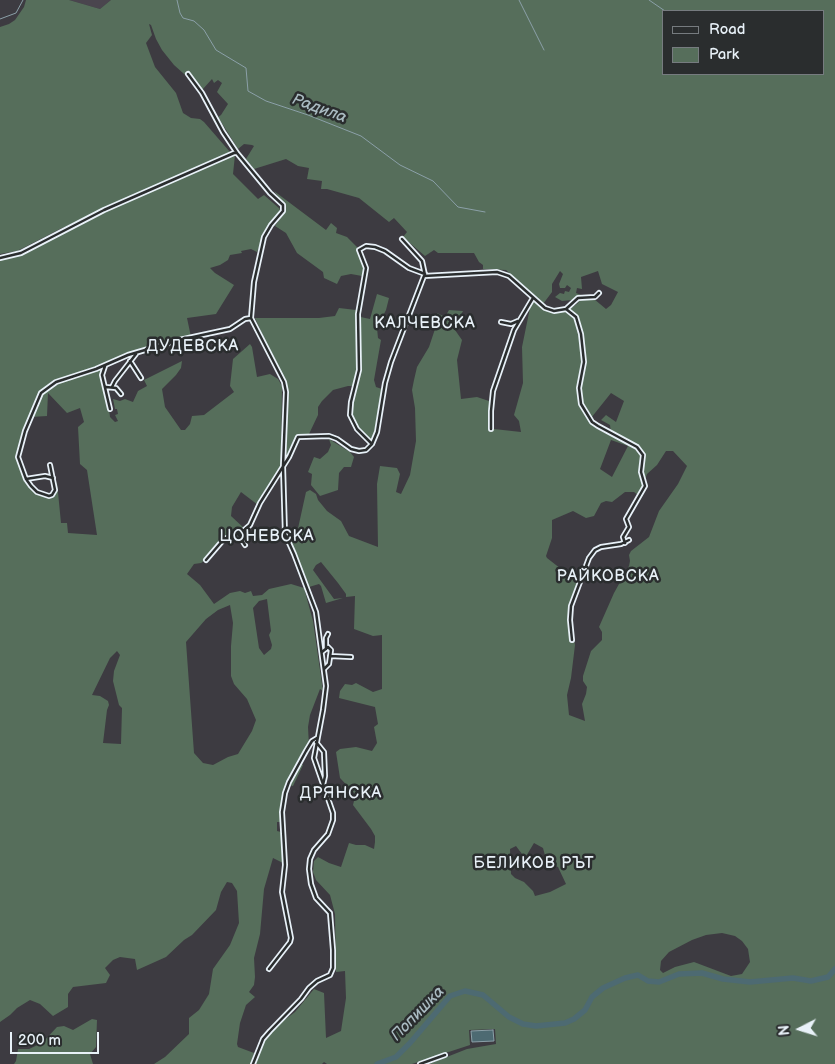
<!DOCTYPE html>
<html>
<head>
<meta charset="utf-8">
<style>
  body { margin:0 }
  #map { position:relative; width:835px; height:1064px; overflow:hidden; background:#3d3b41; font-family:"Balsamiq Sans",sans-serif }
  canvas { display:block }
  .legend { position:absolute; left:662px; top:10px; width:162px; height:65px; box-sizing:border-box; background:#2a2d2e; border:1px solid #767b7f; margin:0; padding:6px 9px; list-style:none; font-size:15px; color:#e8f1f8 }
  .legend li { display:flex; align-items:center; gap:10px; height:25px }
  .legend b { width:25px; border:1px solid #767b7f }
  .north { position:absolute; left:775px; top:1004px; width:50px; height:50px; -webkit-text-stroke:4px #2a2d2e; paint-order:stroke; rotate:265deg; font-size:14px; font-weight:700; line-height:20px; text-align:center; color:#e8f1f8 }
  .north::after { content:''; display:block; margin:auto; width:18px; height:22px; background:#e8f1f8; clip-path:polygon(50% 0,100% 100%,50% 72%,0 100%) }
  .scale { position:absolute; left:10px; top:1032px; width:89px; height:22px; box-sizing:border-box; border:2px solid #e8f1f8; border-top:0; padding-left:6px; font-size:15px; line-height:18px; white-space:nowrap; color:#e8f1f8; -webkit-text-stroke:4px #2a2d2e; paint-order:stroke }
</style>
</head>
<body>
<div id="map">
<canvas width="835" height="1064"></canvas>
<ul class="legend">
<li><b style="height:6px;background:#2a2d2e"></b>Road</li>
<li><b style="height:14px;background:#566e5b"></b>Park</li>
</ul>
<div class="north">N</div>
<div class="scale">200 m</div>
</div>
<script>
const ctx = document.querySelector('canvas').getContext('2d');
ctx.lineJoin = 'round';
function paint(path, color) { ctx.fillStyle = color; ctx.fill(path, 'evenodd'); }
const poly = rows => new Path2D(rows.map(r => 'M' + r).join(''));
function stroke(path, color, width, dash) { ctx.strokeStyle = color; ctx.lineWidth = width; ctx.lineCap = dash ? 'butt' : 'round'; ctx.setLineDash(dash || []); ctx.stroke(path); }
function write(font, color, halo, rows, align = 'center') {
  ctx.font = font + ' "Balsamiq Sans",sans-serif'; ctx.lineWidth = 5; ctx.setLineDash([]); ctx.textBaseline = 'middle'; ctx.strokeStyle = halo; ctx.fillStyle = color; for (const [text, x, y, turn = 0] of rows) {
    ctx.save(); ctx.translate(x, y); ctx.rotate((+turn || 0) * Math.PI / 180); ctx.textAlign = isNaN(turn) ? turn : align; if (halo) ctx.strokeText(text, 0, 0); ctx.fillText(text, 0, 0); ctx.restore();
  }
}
paint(poly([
  [69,0,111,0,100,9]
]), '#4a454e');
paint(poly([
  [26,0,69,0,100,9,111,0,835,0,835,1064,429,1064,467,1049,496,1044,495,1029,469,1030,470,1045,412,1064,327,1064,324,1062,322,1064,255,1064,266,1034,295,1012,314,989,324,993,326,1038,341,1031,346,998,345,971,336,972,335,914,330,895,316,880,313,872,314,861,318,857,329,863,341,867,349,843,356,845,365,845,374,849,375,842,375,836,371,829,353,805,354,801,358,799,356,795,340,778,336,752,340,749,356,747,372,751,377,743,374,727,378,724,375,707,339,698,340,691,345,684,352,685,356,683,373,692,382,689,382,635,373,636,354,629,355,596,346,597,346,594,338,583,321,562,316,565,313,570,334,599,343,598,326,603,321,586,319,584,309,587,287,530,297,533,306,492,310,490,316,494,318,500,327,511,341,521,349,536,378,547,377,484,380,466,397,468,400,474,396,492,401,494,410,475,416,441,415,408,412,390,414,380,417,367,429,347,435,329,437,313,445,317,449,310,463,311,454,327,455,330,462,340,457,360,461,399,477,397,492,402,494,429,521,432,519,421,514,415,523,383,522,347,532,298,551,312,569,311,573,315,576,320,581,343,582,368,585,364,578,319,570,309,578,303,582,295,594,299,606,309,611,305,618,292,602,284,598,271,581,277,582,289,577,288,576,293,581,295,574,302,572,300,562,301,555,297,560,293,564,294,565,291,569,292,571,288,567,285,565,288,560,288,559,284,563,274,560,271,552,284,552,292,543,304,506,270,483,269,483,265,479,262,474,253,438,253,434,250,425,256,403,237,407,232,394,218,389,222,359,198,327,189,321,189,322,181,307,179,309,168,298,166,286,159,254,169,246,159,254,146,252,145,244,144,238,149,218,117,221,115,228,104,217,92,222,83,218,80,214,83,212,79,202,90,174,65,162,50,156,39,151,25,149,24,152,35,146,43,155,67,176,93,183,113,191,118,200,119,204,122,230,152,206,164,60,229,27,246,17,251,0,254,0,27,9,24,15,20,24,7],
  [664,11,824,11,824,74,664,74],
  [611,393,624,401,616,422,606,415,601,420,610,425,611,433,607,434,597,429,591,418],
  [611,440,628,446,612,477,600,469],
  [666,451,673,451,687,466,678,484,659,511,649,537,631,551,629,555,630,561,629,566,614,593,599,627,602,632,602,640,591,651,583,676,583,681,587,687,586,694,582,704,585,721,569,715,567,695,571,678,575,645,570,617,577,586,582,577,565,572,547,558,546,556,552,538,552,520,573,511,586,518,594,516,601,503,606,501,612,502,625,492,634,492,639,496,647,474,657,465],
  [534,843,543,848,547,863,558,867,566,884,550,892,535,896,533,891,524,882,515,878,511,874,510,849,516,846,525,858],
  [722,933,735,936,742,941,748,949,750,962,742,974,731,976,694,962,675,967,663,973,660,970,661,961,669,952,692,940,706,935],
  [235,155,233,174,258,199,264,195,280,209,279,213,269,226,257,252,251,249,241,251,242,253,230,255,228,260,220,265,210,268,215,273,234,285,216,314,187,318,191,337,133,354,72,378,103,368,101,374,109,409,110,417,115,422,118,421,115,415,118,414,117,409,115,409,113,399,120,401,125,399,133,402,138,391,147,386,144,380,182,361,181,368,176,375,162,389,165,407,181,430,185,430,190,424,192,416,204,415,234,392,230,386,233,359,250,344,252,347,257,377,270,374,278,379,282,386,281,468,258,505,241,492,232,507,231,516,245,529,226,537,219,542,208,558,201,563,194,564,187,574,200,585,214,604,230,593,240,591,245,593,251,591,253,596,262,595,269,589,291,584,304,588,313,621,323,691,320,689,310,715,308,727,309,746,297,761,298,765,300,763,303,765,293,786,287,785,281,822,277,822,277,831,281,832,285,864,273,858,264,889,260,934,254,958,255,977,254,985,249,992,255,997,246,1005,240,1023,237,1044,238,1047,254,1053,251,1064,154,1064,165,1057,189,1034,189,1018,199,1010,209,994,213,969,230,945,239,923,237,891,232,883,227,882,221,892,216,910,192,935,184,940,166,957,137,970,135,959,120,957,113,960,105,968,110,975,106,983,73,987,68,994,68,1007,53,1016,40,1004,30,1000,17,1008,10,1015,0,1022,0,256,20,252,73,225],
  [48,393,67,413,80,408,84,422,78,427,80,464,87,470,97,535,68,533,67,523,61,523,57,482,55,494,46,495,34,490,23,473,18,452,31,417,47,416],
  [267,599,271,631,269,635,272,645,271,649,264,655,259,648,253,608,259,601],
  [230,605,233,623,231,646,231,676,234,684,247,699,256,720,252,731,238,754,228,757,213,765,203,763,194,753,186,642,206,619,218,610],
  [117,651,120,655,114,671,113,681,119,705,122,708,121,744,103,743,107,710,109,705,108,701,100,696,92,695,110,658],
  [274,191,326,230,331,223,337,228,336,233,347,237,360,250,364,268,362,276,351,274,341,276,337,284,324,278,323,272,297,253,286,233,275,226,284,213,286,207],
  [377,294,389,298,386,310,377,328,378,338,381,340,374,380,376,387,382,389,374,433,369,443,352,423,350,415,355,386,348,386,333,390,322,401,318,407,318,415,309,434,300,436,294,440,286,457,288,391,255,318,319,318,335,316,339,308,356,310,356,316,370,319],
  [329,439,350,452,354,457,351,467,344,467,339,473,338,490,320,496,311,485,312,474,308,472,314,457,320,459,328,452,331,445],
  [92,1019,97,1020,96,1047,90,1054,93,1064,14,1064,16,1061,18,1049,29,1049,42,1043,57,1027,64,1026,73,1030]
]), '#566e5b');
const water = poly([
  [493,1030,494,1041,472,1042,471,1031,493,1030]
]);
paint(water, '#4d6a72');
stroke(water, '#8ba0a8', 1);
stroke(poly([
  [177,0,180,13,183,18,194,21,204,30,216,50,246,68,248,91,266,101,308,115,361,136,400,165,433,181,458,207,485,212],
  [519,0,544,50],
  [649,0,665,11],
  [0,19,16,13,23,0]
]), '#8ba0a8', 1);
stroke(poly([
  [377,1064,396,1057,410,1043,450,996,465,991,483,995,509,1017,523,1024,536,1026,565,1023,574,1019,585,1010,592,997,603,988,625,978,638,975,648,981,659,982,679,974,702,973,723,979,750,982,793,978,811,981,828,977,835,969]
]), '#4d6a72', 5.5);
const street = poly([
  [188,74,202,93,223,132,237,153,270,193,283,205,283,211,271,225,264,237,254,282,251,318,284,382,286,392,283,466,285,534,294,554,316,612,326,686,323,710,314,758,333,813,333,820,328,834,314,850,310,859,309,869,311,884,316,898,330,913,333,950,333,968,330,975,317,981,309,988,301,999,270,1031,263,1039,253,1064],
  [402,239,422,261,425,275],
  [0,258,21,253,104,210,234,153,237,153],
  [566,309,576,317,581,334,584,362,579,388,581,404,592,422,598,426,637,447,643,455,641,472,645,486,626,519,629,527,623,537,625,543],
  [501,322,511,324,518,321],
  [130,361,141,378],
  [105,366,102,375,110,409],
  [106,387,116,388,121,394],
  [112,387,115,381,136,354],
  [491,429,491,411,493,391,514,330,533,298],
  [372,444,357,429,350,415,351,402,359,370,358,314,366,268,359,250,366,246,375,247,385,251,409,268,425,274],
  [50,465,55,490,52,495,49,496,37,492,31,486,26,479,18,457,25,431,41,393,56,382,96,369,128,355,179,340,230,329,245,319,251,318],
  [26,479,45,476,53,478],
  [238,534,245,545],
  [206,560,224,539,242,532,250,525,260,503,289,457,298,437,329,436,337,439,351,449,359,451,366,450,372,444,377,432,385,383,391,362,424,276,497,272,509,276,545,308,554,311,566,309,578,298,595,297,599,293],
  [572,640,570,620,571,606,589,558,595,550,601,547,621,544,629,540],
  [326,649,326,638,328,634],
  [322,652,328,647,331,650,329,664,324,669],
  [330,656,351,657],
  [316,742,324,752,325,776,323,785],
  [269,969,290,942,291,938,282,892,285,865,282,812,285,793,289,782,306,751,312,741,317,738],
  [420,1064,445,1055]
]);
stroke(street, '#e8f1f8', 6);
stroke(street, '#2a2d2e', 2.5);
write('italic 16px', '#aabbc2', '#2a2d2e', [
  ["Радила",319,109,20],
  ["Попишка",418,1014,-46]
]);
ctx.letterSpacing = '1px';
write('16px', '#e8f1f8', '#2a2d2e', [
  ["КАЛЧЕВСКА",425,324],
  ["ДУДЕВСКА",193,347],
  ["ЦОНЕВСКА",267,537],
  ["РАЙКОВСКА",608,577],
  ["ДРЯНСКА",341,794],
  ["БЕЛИКОВ РЪТ",534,864]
]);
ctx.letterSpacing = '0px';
</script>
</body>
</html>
